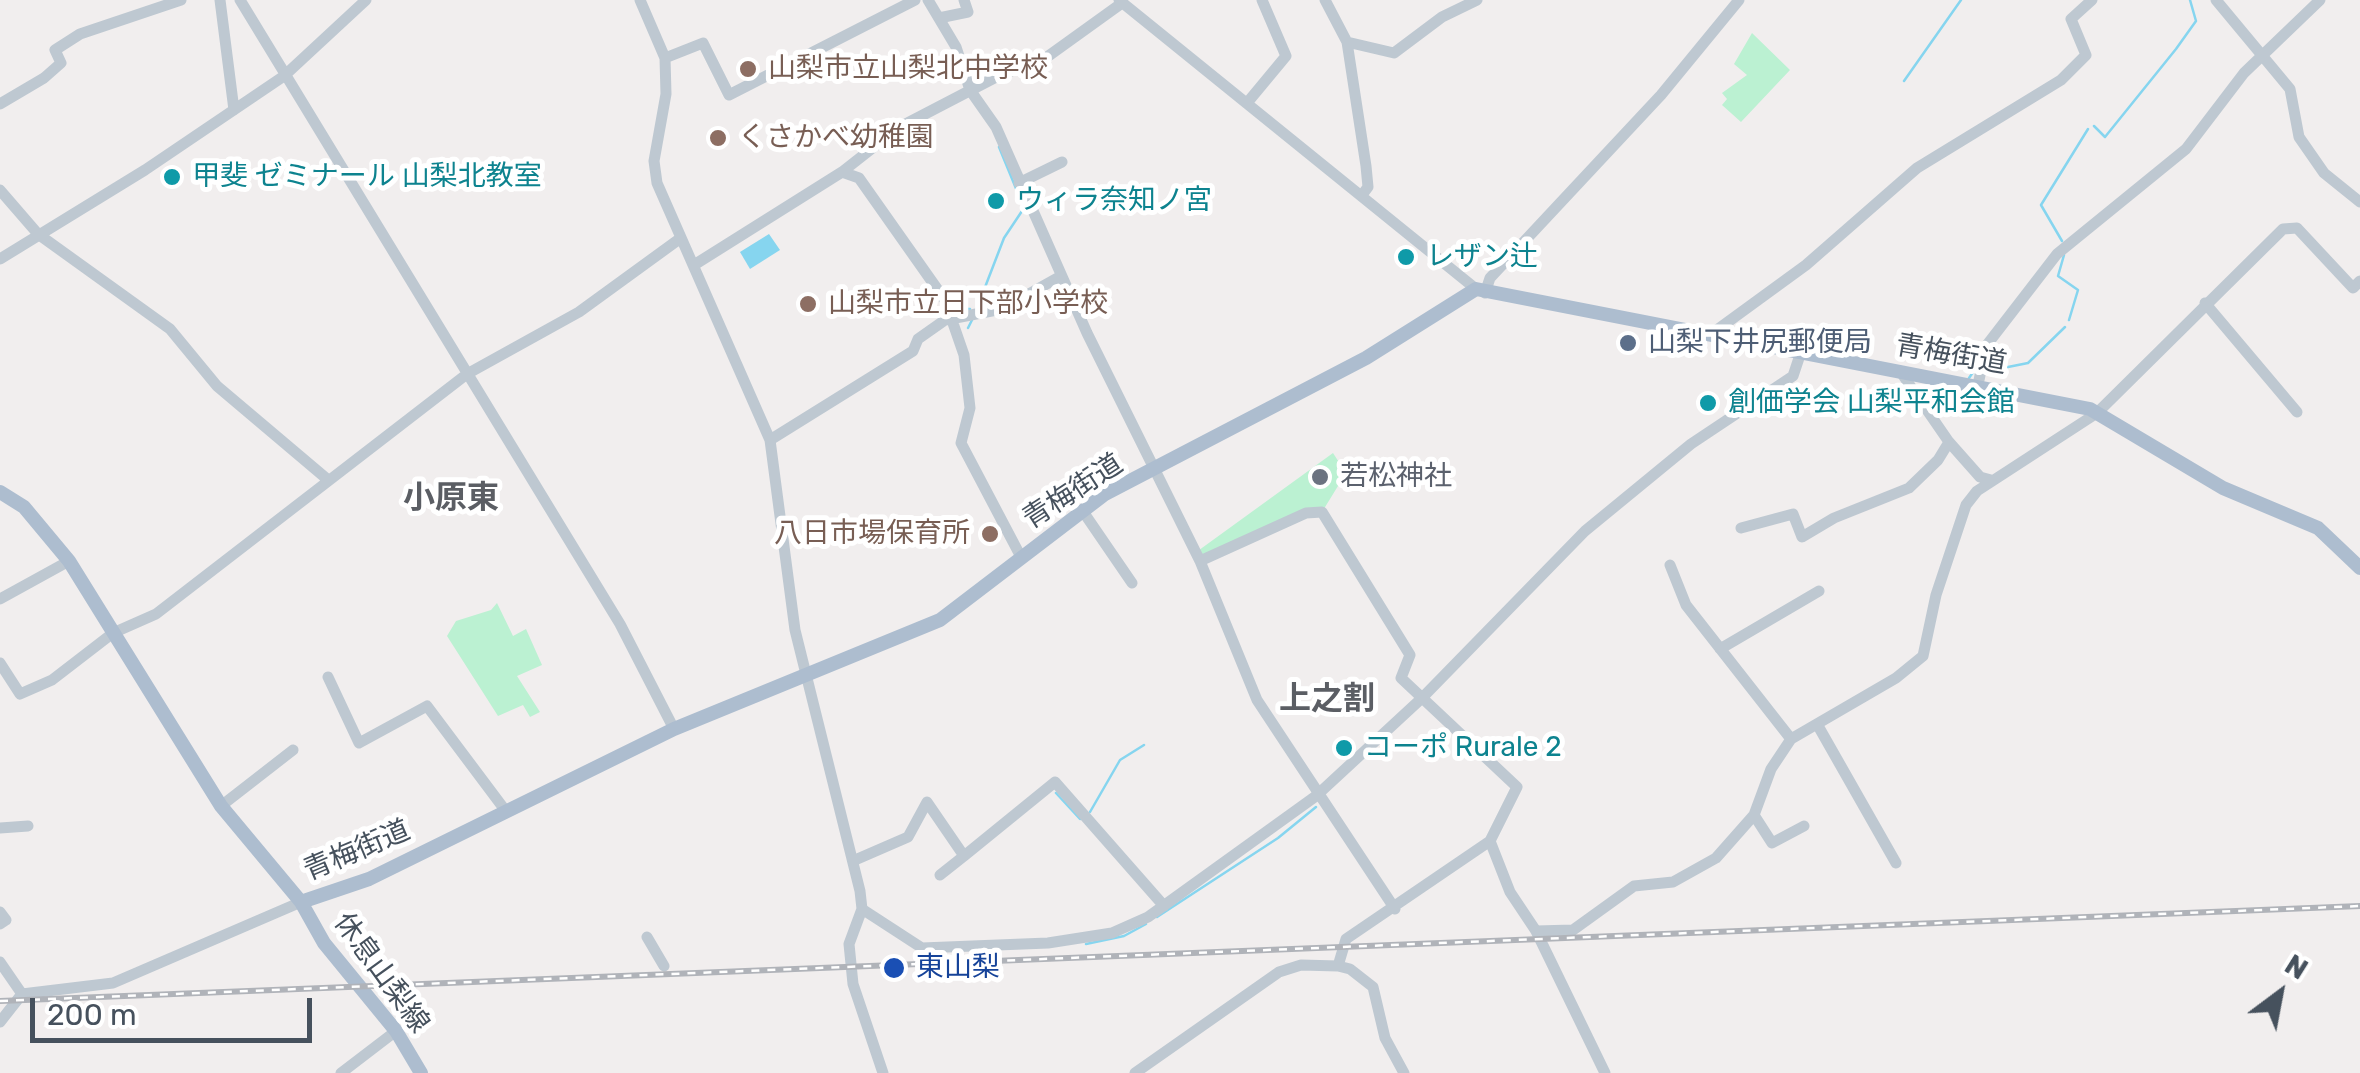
<!DOCTYPE html>
<html>
<head>
<meta charset="utf-8">
<style>
  body { margin:0 }
  #map { position:relative; width:2360px; height:1073px; overflow:hidden; background:#f1eeee; font-family:Rubik,sans-serif }
  canvas { display:block }
  .north { position:absolute; left:2230px; top:943px; width:100px; height:100px; -webkit-text-stroke:8px #fff; paint-order:stroke; rotate:32deg; font-size:28px; font-weight:700; line-height:40px; text-align:center; color:#46515d }
  .north::after { content:''; display:block; margin:auto; width:35px; height:45px; background:#46515d; clip-path:polygon(50% 0,100% 100%,50% 72%,0 100%) }
  .scale { position:absolute; left:30px; top:998px; width:282px; height:45px; box-sizing:border-box; border:5px solid #46515d; border-top:0; padding-left:12px; font-size:30px; line-height:35px; white-space:nowrap; color:#46515d; -webkit-text-stroke:8px #fff; paint-order:stroke }
</style>
</head>
<body>
<div id="map">
<canvas width="2360" height="1073"></canvas>
<div class="north">N</div>
<div class="scale">200 m</div>
</div>
<script>
const ctx = document.querySelector('canvas').getContext('2d');
ctx.lineJoin = 'round';
function paint(path, color) { ctx.fillStyle = color; ctx.fill(path, 'evenodd'); }
const poly = rows => new Path2D(rows.map(r => 'M' + r).join(''));
function stroke(path, color, width, dash) { ctx.strokeStyle = color; ctx.lineWidth = width; ctx.lineCap = dash ? 'butt' : 'round'; ctx.setLineDash(dash || []); ctx.stroke(path); }
function write(font, color, halo, rows, align = 'center') {
  ctx.font = font + ' Rubik,"Noto Sans JP",sans-serif'; ctx.lineWidth = 10; ctx.setLineDash([]); ctx.textBaseline = 'middle'; ctx.strokeStyle = halo; ctx.fillStyle = color; for (const [text, x, y, turn = 0] of rows) {
    ctx.save(); ctx.translate(x, y); ctx.rotate((+turn || 0) * Math.PI / 180); ctx.textAlign = isNaN(turn) ? turn : align; if (halo) ctx.strokeText(text, 0, 0); ctx.fillText(text, 0, 0); ctx.restore();
  }
}
paint(poly([
  [1752,33,1790,70,1741,122,1722,105,1727,99,1722,93,1747,75,1734,64],
  [1333,453,1346,473,1322,512,1200,561,1195,553],
  [497,603,513,636,526,629,542,665,517,676,540,712,530,717,523,705,498,716,447,636,456,621,491,610]
]), '#bbf1d2');
paint(poly([
  [769,234,780,250,750,269,740,252]
]), '#86d5ef');
stroke(poly([
  [1904,81,1961,0],
  [2094,126,2105,137,2176,49,2196,21,2190,0],
  [2062,241,2041,205,2088,129],
  [2064,255,2058,276,2078,290,2069,320],
  [953,308,970,309],
  [977,308,1004,238,1024,208,999,147],
  [968,328,972,320],
  [1988,371,2028,363,2065,327],
  [1969,378,1976,368],
  [1056,793,1080,819],
  [1090,812,1120,760,1144,745],
  [1157,917,1278,838,1316,807],
  [1086,944,1124,936,1146,924]
]), '#86d5ef', 2.5);
stroke(poly([
  [220,0,234,110],
  [240,0,620,624,674,729],
  [640,0,665,58,666,94,654,161,657,183,770,440,795,630,860,891,862,909,849,944,853,984,883,1073],
  [928,0,956,47,970,90,996,127,1087,333,1200,561,1257,700,1395,909],
  [1119,0,1476,289],
  [1325,0,1347,42,1366,166,1368,187,1362,195],
  [2216,0,2290,89,2299,137,2324,173,2360,202],
  [939,18,968,12,964,0],
  [1347,42,1394,53,1442,17,1477,0],
  [665,58,703,43,729,95,915,0],
  [1247,103,1286,56,1262,0],
  [0,104,44,78,61,63,55,50,80,34,181,0],
  [842,172,859,178,945,300,964,355,970,408,961,443,1021,557],
  [1019,183,1062,162],
  [0,190,38,234,170,329,217,386,327,479],
  [0,259,145,170,284,76,366,0],
  [694,265,842,172,898,128,998,76,1047,57,1122,3],
  [1485,293,1490,278,1661,95,1739,0],
  [2205,303,2297,412],
  [1710,335,1806,265,1917,168,2061,80,2086,55,2071,19,2092,0],
  [1900,371,1949,442,1980,477,1991,480],
  [1978,385,1986,346,2057,254,2186,149,2244,73,2320,0],
  [770,440,913,351,918,339,945,320,1002,309,1061,276],
  [1082,510,1132,583],
  [1741,528,1793,514,1802,537,1834,518,1909,488,1938,460,1949,442],
  [1670,565,1686,605,1791,739],
  [0,599,69,561],
  [1720,649,1819,591],
  [0,663,20,694,52,680,113,633,156,614,467,374,579,312,678,240],
  [328,677,359,743,427,706,505,810],
  [1817,724,1896,863],
  [221,806,293,750],
  [1754,815,1772,843,1804,826],
  [0,828,28,826],
  [1490,841,1510,892,1536,931,1605,1073],
  [964,856,1055,782,1164,906],
  [855,860,908,837,927,802,964,856,940,875],
  [862,909,922,948,1048,943,1112,933,1148,917,1316,796,1422,698,1585,531,1691,444,1793,376,1801,352],
  [0,912,6,920,0,924],
  [1536,931,1573,930,1634,886,1673,882,1716,858,1754,815,1771,769,1791,739,1896,678,1923,656,1936,595,1966,505,1977,491,2097,413,2283,229,2297,228,2353,288,2360,281],
  [647,937,664,966],
  [0,962,22,994],
  [1338,966,1350,969,1373,987,1385,1038,1404,1073],
  [0,1022,22,994,113,983,301,902],
  [341,1073,396,1031],
  [1135,1073,1279,972,1301,965,1338,966,1346,939,1490,841,1517,787,1401,678,1410,655,1322,512,1306,513,1200,561]
]), '#bec8d1', 11);
stroke(poly([
  [0,492,24,507,69,561,221,806,301,902,324,943,396,1031,421,1073],
  [301,902,369,879,674,729,940,620,1105,494,1366,358,1476,289,2090,409,2223,488,2318,528,2360,568]
]), '#adbdcf', 14);
const rail = poly([
  [0,1001,2360,906]
]);
stroke(rail, '#b0b3b9', 6);
stroke(rail, '#fff', 2.5, [8]);
for (const [x, y, r, color] of [
  [748,69,10,"#8d6e63"],
  [718,138,10,"#8d6e63"],
  [172,177,10,"#0f9aa8"],
  [996,201,10,"#0f9aa8"],
  [1406,257,10,"#0f9aa8"],
  [808,304,10,"#8d6e63"],
  [1628,343,10,"#5c6f8a"],
  [1708,403,10,"#0f9aa8"],
  [1320,477,10,"#6b7280"],
  [990,534,10,"#8d6e63"],
  [1344,748,10,"#0f9aa8"],
  [894,968,12,"#1a4fb4"]
]) { const dot = new Path2D(); dot.arc(x, y, r, 0, 2 * Math.PI); ctx.fillStyle = color; ctx.fill(dot); stroke(dot, '#fff', 4); }
write('28px', '#785e54', '#fff', [
  ["山梨市立山梨北中学校",768,69],
  ["くさかべ幼稚園",738,138],
  ["山梨市立日下部小学校",828,304],
  ["八日市場保育所",970,534,"right"]
], 'left');
write('28px', '#0d838f', '#fff', [
  ["甲斐 ゼミナール 山梨北教室",192,177],
  ["ウィラ奈知ノ宮",1016,201],
  ["レザン辻",1426,257],
  ["創価学会 山梨平和会館",1728,403],
  ["コーポ Rurale 2",1364,748]
], 'left');
write('28px', '#4e5e75', '#fff', [
  ["山梨下井尻郵便局",1648,343]
], 'left');
write('28px', '#46515d', '#fff', [
  ["青梅街道",1951,355,10],
  ["青梅街道",1073,492,-33],
  ["青梅街道",357,851,-23],
  ["休息山梨線",381,973,54]
]);
write('28px', '#5b616d', '#fff', [
  ["若松神社",1340,477]
], 'left');
write('28px', '#164399', '#fff', [
  ["東山梨",916,968]
], 'left');
write('bold 32px', '#5b5e64', '#fff', [
  ["小原東",451,499],
  ["上之割",1327,700]
]);
</script>
</body>
</html>
